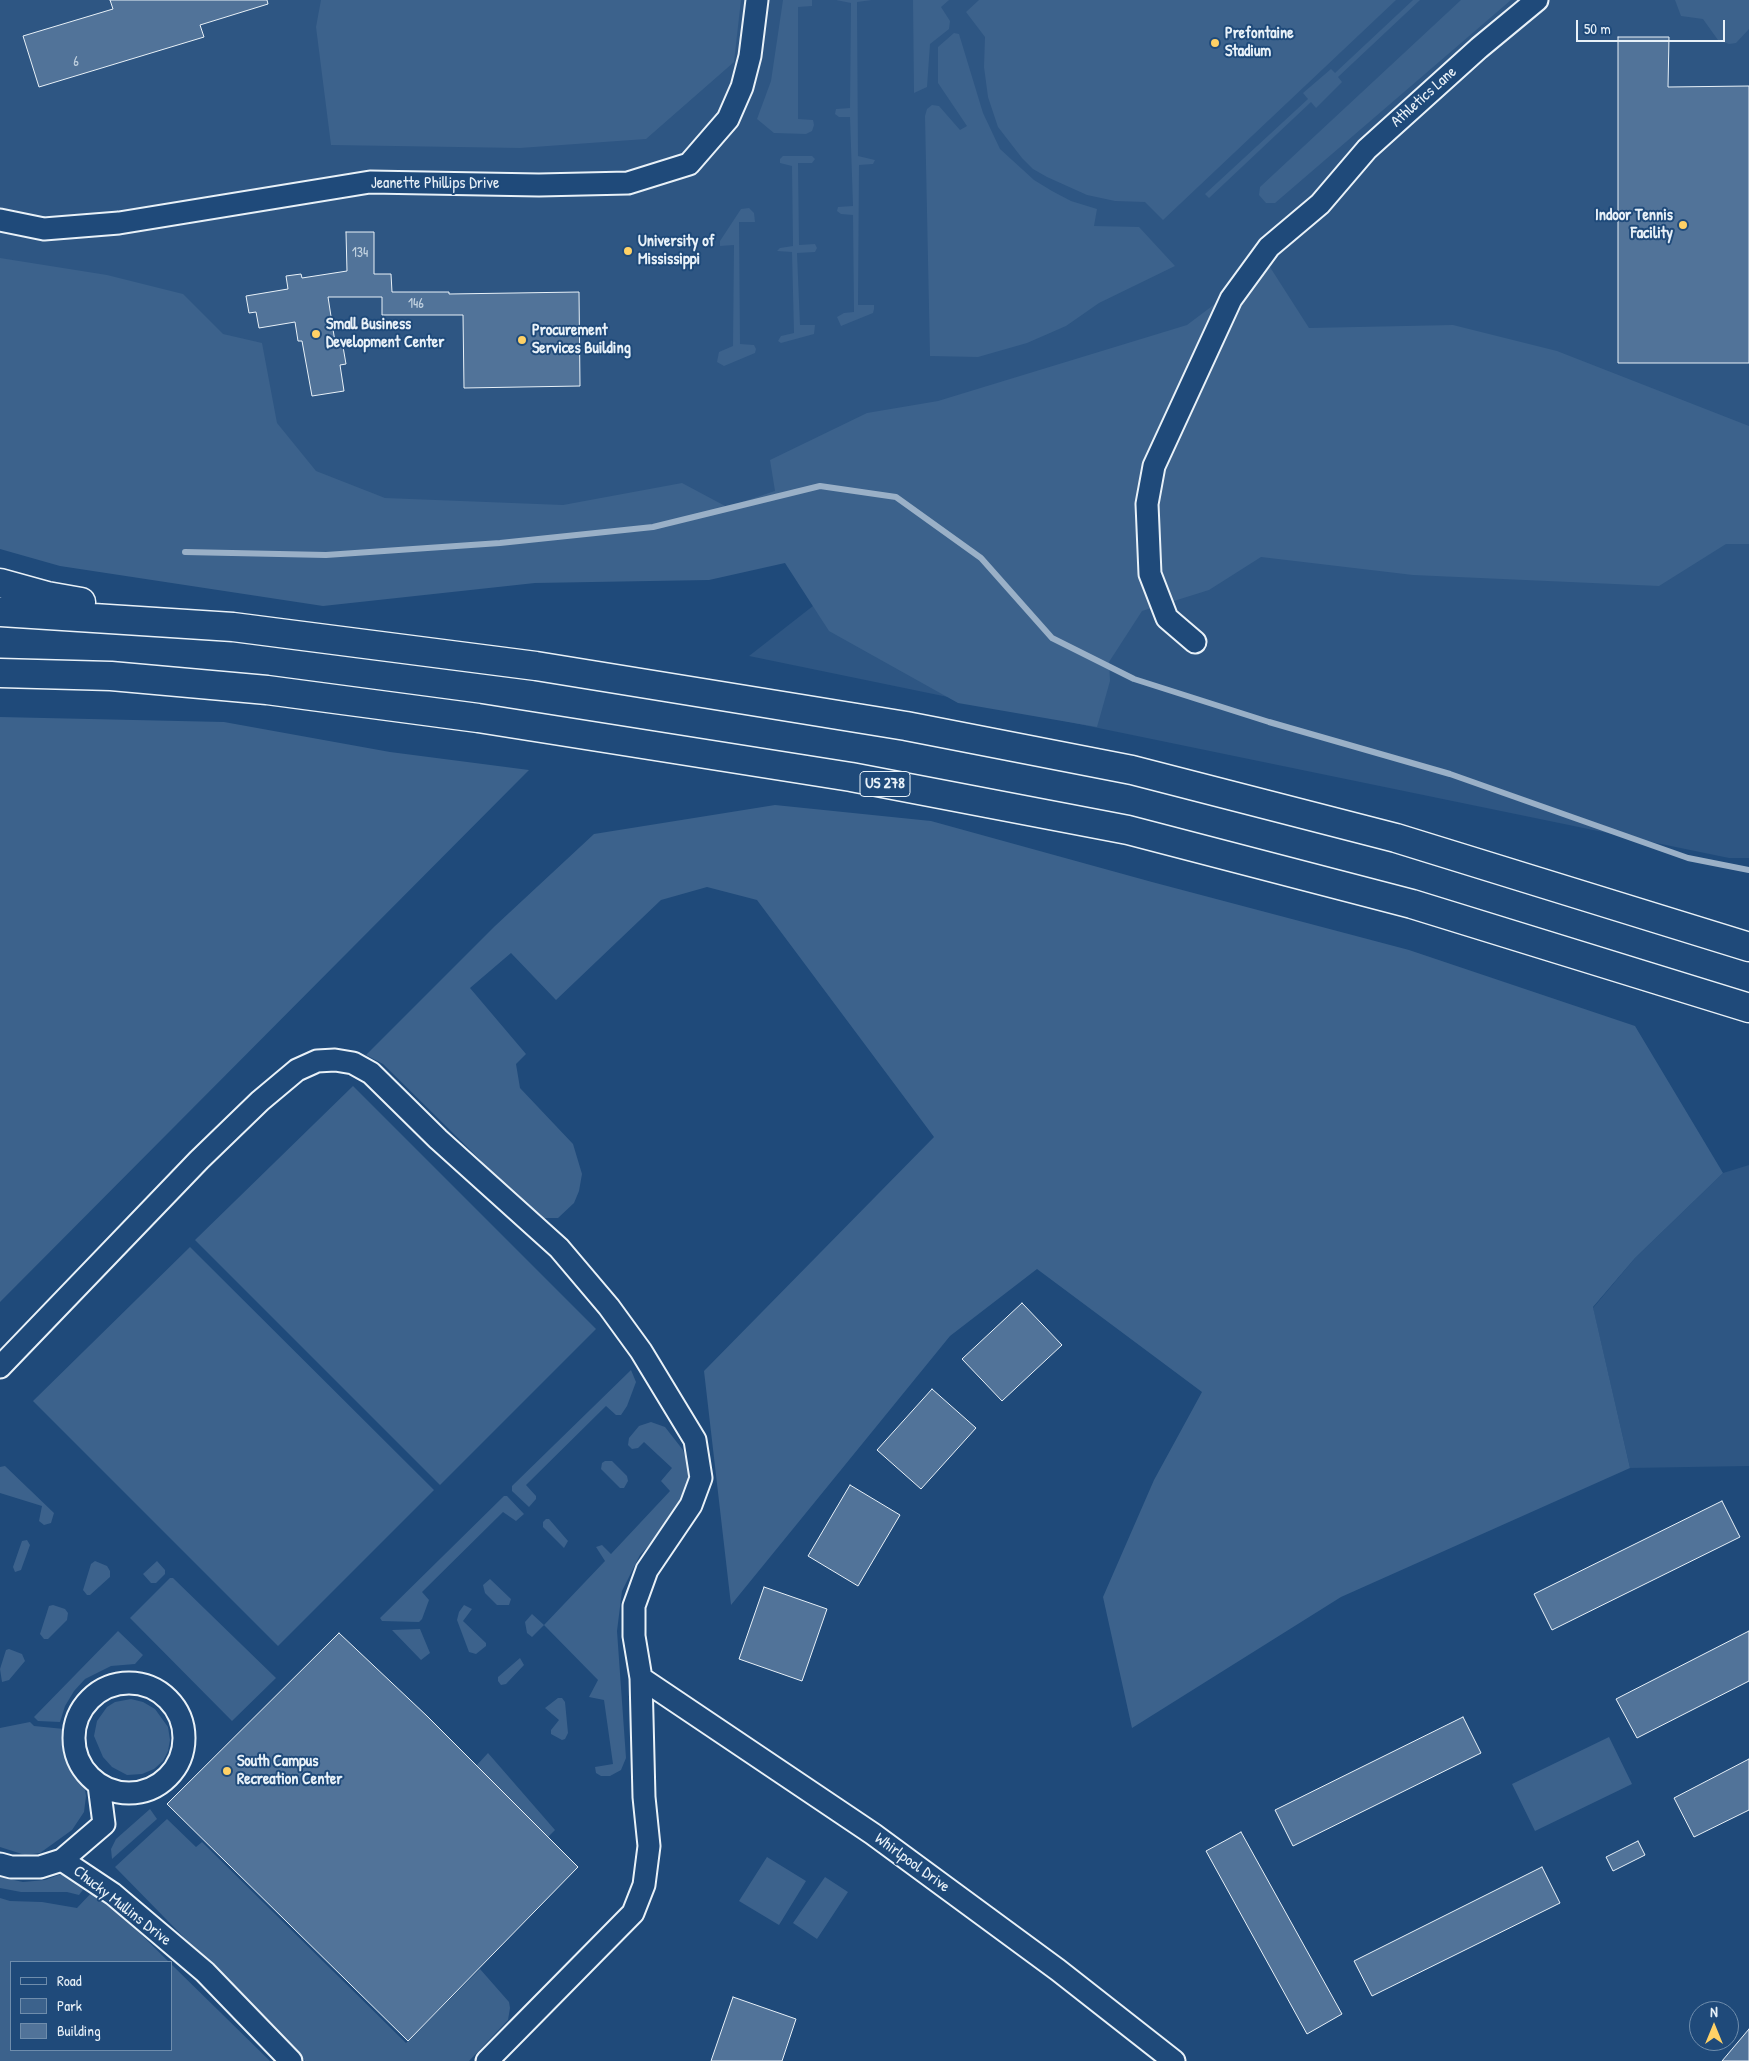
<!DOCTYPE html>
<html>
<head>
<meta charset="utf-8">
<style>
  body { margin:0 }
  #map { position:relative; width:1749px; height:2061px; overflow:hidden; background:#1f4a7a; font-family:"Patrick Hand",sans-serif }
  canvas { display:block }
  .legend { position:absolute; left:10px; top:1961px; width:162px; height:90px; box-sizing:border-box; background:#1f4a7a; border:1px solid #6f8dac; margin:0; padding:6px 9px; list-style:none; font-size:15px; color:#e8f1f8 }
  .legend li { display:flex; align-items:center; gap:10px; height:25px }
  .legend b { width:25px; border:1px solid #6f8dac }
  .north { position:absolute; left:1689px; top:2001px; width:50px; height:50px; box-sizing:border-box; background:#1f4a7a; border:1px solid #6f8dac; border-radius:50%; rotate:0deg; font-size:14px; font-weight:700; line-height:20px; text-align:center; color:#e8f1f8 }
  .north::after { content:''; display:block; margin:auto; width:18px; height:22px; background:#ffd166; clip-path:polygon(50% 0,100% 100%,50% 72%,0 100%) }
  .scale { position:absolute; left:1576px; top:20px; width:149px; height:22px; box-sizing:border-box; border:2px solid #e8f1f8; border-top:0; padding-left:6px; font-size:15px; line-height:18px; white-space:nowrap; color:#e8f1f8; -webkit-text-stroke:4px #1f4a7a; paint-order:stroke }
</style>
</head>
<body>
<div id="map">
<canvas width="1749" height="2061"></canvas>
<ul class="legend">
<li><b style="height:6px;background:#1f4a7a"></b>Road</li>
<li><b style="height:14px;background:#3c628c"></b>Park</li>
<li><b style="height:14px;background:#517399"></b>Building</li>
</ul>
<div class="north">N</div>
<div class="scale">50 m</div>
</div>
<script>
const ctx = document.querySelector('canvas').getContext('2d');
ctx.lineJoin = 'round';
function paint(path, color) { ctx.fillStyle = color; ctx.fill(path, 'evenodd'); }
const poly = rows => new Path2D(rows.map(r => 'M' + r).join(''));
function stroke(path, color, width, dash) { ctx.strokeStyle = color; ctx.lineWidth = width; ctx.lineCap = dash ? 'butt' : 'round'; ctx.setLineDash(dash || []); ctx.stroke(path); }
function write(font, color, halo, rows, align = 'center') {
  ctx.font = font + ' "Patrick Hand",sans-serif'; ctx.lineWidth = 4; ctx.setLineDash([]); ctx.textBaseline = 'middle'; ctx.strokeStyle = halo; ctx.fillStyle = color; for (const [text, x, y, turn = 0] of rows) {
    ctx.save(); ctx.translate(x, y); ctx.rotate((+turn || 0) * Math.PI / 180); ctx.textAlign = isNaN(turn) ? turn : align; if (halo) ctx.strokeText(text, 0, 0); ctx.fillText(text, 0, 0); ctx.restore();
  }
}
paint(poly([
  [0,0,1749,0,1749,858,1729,858,749,656,914,527,0,547],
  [1749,1165,1749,1466,1630,1468,1593,1308,1635,1258,1723,1173]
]), '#2e5683');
paint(poly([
  [321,0,741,0,734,62,646,139,520,148,331,145,316,27],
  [783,0,812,0,812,6,798,7,798,119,813,120,814,125,812,131,806,134,774,133,757,119,771,81],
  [836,0,872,0,857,2,858,156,875,160,873,164,859,165,858,305,874,305,874,309,873,313,841,326,837,317,844,313,854,312,853,215,841,214,837,211,838,207,853,206,850,117,839,117,835,114,836,109,850,108,851,3],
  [913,0,949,0,941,7,950,21,949,29,930,44,927,87,914,93],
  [979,0,1396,0,1163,220,1145,202,1115,201,1087,195,1047,177,1033,169,1022,158,998,127,988,97,984,67,985,37,966,12],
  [1413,0,1420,0,1338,77,1342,82,1316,108,1311,102,1209,198,1205,194,1308,99,1303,93,1331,69,1335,73],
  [1461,0,1511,0,1275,203,1266,203,1259,195,1260,187],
  [1675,0,1749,0,1749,29,1736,43,1729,44,1718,40,1703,19,1681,16],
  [954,33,959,34,983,113,1000,149,1034,180,1052,191,1071,201,1097,209,1094,226,1139,227,1175,266,1099,303,1066,326,1027,343,978,357,930,356,925,116,927,109,932,105,939,106,960,130,967,126,938,83,938,47],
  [783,156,812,156,815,159,812,163,798,163,799,245,815,244,817,248,815,252,797,253,800,325,815,325,814,334,781,343,778,341,781,336,794,333,792,252,777,251,780,248,793,246,792,166,780,163,780,159],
  [749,208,754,213,755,222,739,222,740,344,754,345,756,349,755,353,724,366,717,362,719,352,733,346,734,245,720,246,720,241,741,209],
  [0,258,107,275,183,294,223,334,262,343,277,423,316,471,385,498,563,505,682,483,727,507,775,491,770,460,867,413,938,401,1187,325,1268,264,1309,328,1453,325,1557,351,1749,426,1749,544,1726,544,1659,586,1413,575,1261,557,1209,590,1142,611,1109,662,1110,681,1097,727,958,703,829,631,785,563,709,580,535,583,323,606,60,566,0,549],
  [0,717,224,722,390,752,529,770,0,1302],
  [775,805,931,821,1152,882,1409,950,1635,1026,1723,1173,1635,1258,1593,1307,1630,1468,1341,1597,1132,1728,1103,1597,1154,1480,1202,1392,1037,1269,950,1336,731,1605,704,1371,934,1137,757,900,707,887,661,900,556,1000,511,953,470,988,526,1054,516,1064,520,1088,573,1144,582,1174,579,1191,574,1203,558,1218,539,1218,383,1064,366,1055,495,926,594,834],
  [353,1086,596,1329,440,1485,195,1240],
  [190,1247,434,1490,278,1646,33,1401],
  [631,1370,636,1382,627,1406,621,1415,616,1415,606,1406,526,1485,536,1496,536,1499,529,1507,512,1491,512,1486],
  [651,1422,665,1427,683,1450,689,1469,689,1490,680,1511,640,1555,622,1591,617,1631,626,1758,621,1770,610,1776,601,1776,596,1773,595,1767,613,1764,604,1700,589,1697,598,1680,544,1625,532,1637,527,1633,525,1622,532,1614,544,1625,605,1561,596,1547,602,1545,611,1554,670,1491,661,1481,672,1468,644,1442,638,1448,632,1449,628,1445,629,1438,639,1426],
  [605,1461,612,1461,627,1476,628,1481,624,1488,620,1488,601,1469,602,1463],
  [5,1466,54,1513,51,1523,44,1525,39,1521,42,1506,0,1493,0,1467],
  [504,1496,507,1496,524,1514,516,1521,503,1512,422,1592,429,1600,422,1619,419,1622,382,1621,380,1618],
  [546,1519,549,1519,568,1541,564,1548,543,1527,543,1522],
  [27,1540,30,1545,21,1570,15,1572,13,1567,22,1541],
  [95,1561,107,1566,110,1571,110,1577,90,1595,87,1595,83,1590,91,1564],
  [157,1561,165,1570,165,1574,156,1583,151,1583,143,1574],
  [170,1578,173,1578,276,1678,232,1721,130,1618],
  [490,1579,511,1599,509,1605,497,1605,485,1593,483,1585],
  [53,1605,65,1609,68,1613,67,1620,48,1639,44,1639,40,1634,49,1606],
  [464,1605,472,1609,463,1621,486,1643,486,1646,476,1654,469,1652,457,1620,459,1612],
  [420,1629,430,1653,421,1660,392,1630],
  [118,1631,143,1655,135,1664,111,1666,85,1679,74,1691,65,1706,60,1722,38,1721,34,1717],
  [9,1649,22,1654,25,1661,9,1680,2,1682,0,1669,6,1650],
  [520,1658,524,1665,506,1684,501,1685,498,1681,498,1677],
  [558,1698,562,1698,565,1702,568,1733,565,1739,562,1740,551,1734,551,1730,559,1720,545,1708],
  [131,1699,143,1702,155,1709,168,1727,170,1740,168,1751,163,1761,154,1769,142,1774,127,1775,112,1767,103,1757,94,1736,97,1721,107,1707,115,1702],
  [30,1722,34,1726,64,1729,71,1761,84,1783,86,1796,84,1812,72,1830,40,1853,25,1855,0,1847,0,1728],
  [1609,1737,1632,1784,1535,1831,1512,1784],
  [488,1753,555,1830,548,1837,476,1766],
  [150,1809,157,1819,112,1859,111,1849,116,1839],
  [167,1819,196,1847,202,1842,406,2043,480,1969,509,2002,510,2008,508,2020,469,2061,305,2061,115,1867],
  [767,1857,806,1881,779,1925,739,1901],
  [64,1873,88,1883,79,1895,67,1892,21,1892,0,1888,0,1877,23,1882,45,1880],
  [825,1877,848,1892,817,1939,793,1923],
  [95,1889,169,1962,11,1962,11,2050,171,2050,171,1964,270,2061,0,2061,0,1898,10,1901,42,1902,77,1908]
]), '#3c628c');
stroke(poly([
  [185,552,326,555,500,543,653,527,820,486,896,497,981,558,1052,638,1134,679,1269,722,1450,774,1688,858,1749,870]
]), '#9ab0c7', 6);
const building = poly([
  [110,0,267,0,268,4,200,25,204,37,39,87,23,36,113,9,110,0],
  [1618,37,1669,37,1668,87,1749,86,1749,363,1618,363,1618,37],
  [346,232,374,232,374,274,391,274,392,292,449,292,449,294,579,292,580,386,464,388,463,315,382,315,382,297,328,297,335,342,342,341,346,364,340,365,344,391,312,396,302,341,298,341,295,322,259,328,256,312,249,313,246,296,288,289,286,276,301,274,302,278,347,271,346,232],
  [1022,1303,1062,1345,1002,1401,962,1359,1022,1303],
  [932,1389,976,1428,921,1489,877,1450,932,1389],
  [850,1485,900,1515,858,1586,808,1556,850,1485],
  [1722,1501,1740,1537,1552,1630,1534,1594,1722,1501],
  [764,1587,827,1609,802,1681,739,1659,764,1587],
  [1749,1631,1749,1681,1637,1738,1616,1699,1749,1631],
  [339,1633,427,1716,578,1867,408,2041,167,1804,339,1633],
  [1463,1717,1481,1753,1293,1846,1275,1810,1463,1717],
  [1749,1759,1749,1810,1694,1837,1674,1798,1749,1759],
  [1241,1832,1342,2014,1307,2034,1206,1851,1241,1832],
  [1638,1841,1645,1855,1613,1871,1606,1857,1638,1841],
  [1542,1867,1560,1903,1372,1996,1354,1961,1542,1867],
  [733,1997,796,2019,782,2061,711,2061,733,1997],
  [1749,2029,1749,2061,1722,2061,1749,2029]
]);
paint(building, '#517399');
stroke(building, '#e8f1f8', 1);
const minor = poly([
  [0,220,44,229,119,223,370,182,539,185,628,183,689,164,728,119,742,87,750,56,757,0],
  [1195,642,1167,618,1150,574,1147,504,1154,466,1231,299,1269,247,1320,204,1367,149,1479,48,1537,0],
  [0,1367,199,1160,260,1101,297,1070,317,1061,335,1060,353,1063,371,1073,438,1139,559,1248,609,1307,641,1351,695,1440,701,1478,691,1505,647,1570,634,1606,634,1636,641,1678,644,1797,649,1846,644,1885,633,1913,487,2061],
  [641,1678,873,1834,1058,1970,1174,2061],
  '74 1738a55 55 0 1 1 110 0a55 55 0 1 1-110 0Z',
  [62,1860,113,1894,205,1972,291,2061],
  [0,1864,11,1867,40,1867,62,1860,104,1824,99,1785]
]);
const highway = poly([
  [0,583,47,596,81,602],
  [0,612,233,627,536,666,906,726,1132,770,1396,838,1749,947],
  [0,673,111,676,267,690,478,718,851,777,1128,830,1412,904,1749,1008]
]);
stroke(minor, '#e8f1f8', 25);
stroke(highway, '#e8f1f8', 31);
stroke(minor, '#1f4a7a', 21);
stroke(highway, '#1f4a7a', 28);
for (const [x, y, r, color] of [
  [1215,43,5,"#ffd166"],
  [1683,225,5,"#ffd166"],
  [628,251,5,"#ffd166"],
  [316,334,5,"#ffd166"],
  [522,340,5,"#ffd166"],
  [227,1771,5,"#ffd166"]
]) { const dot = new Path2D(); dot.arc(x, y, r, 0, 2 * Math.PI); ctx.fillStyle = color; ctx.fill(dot); stroke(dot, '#1f4a7a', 2); }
write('14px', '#c2d2e0', null, [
  ["6",76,62],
  ["134",360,253],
  ["146",416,304]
]);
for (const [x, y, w] of [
  [885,784,50]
]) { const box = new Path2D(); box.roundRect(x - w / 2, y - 12.5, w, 25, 4); ctx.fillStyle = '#1f4a7a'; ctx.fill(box); stroke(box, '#e8f1f8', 1); }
write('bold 15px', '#e8f1f8', null, [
  ["US 278",885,784]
]);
write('bold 16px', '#e8f1f8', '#1f4a7a', [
  ["Prefontaine",1225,34],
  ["Stadium",1225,52],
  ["Indoor Tennis",1673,216,"right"],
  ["Facility",1673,234,"right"],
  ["University of",638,242],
  ["Mississippi",638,260],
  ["Small Business",326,325],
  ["Development Center",326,343],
  ["Procurement",532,331],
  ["Services Building",532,349],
  ["South Campus",237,1762],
  ["Recreation Center",237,1780]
], 'left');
write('16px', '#e8f1f8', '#1f4a7a', [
  ["Athletics Lane",1424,97,-42],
  ["Jeanette Phillips Drive",435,184],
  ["Whirlpool Drive",912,1863,36],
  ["Chucky Mullins Drive",122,1906,38]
]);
</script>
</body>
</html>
